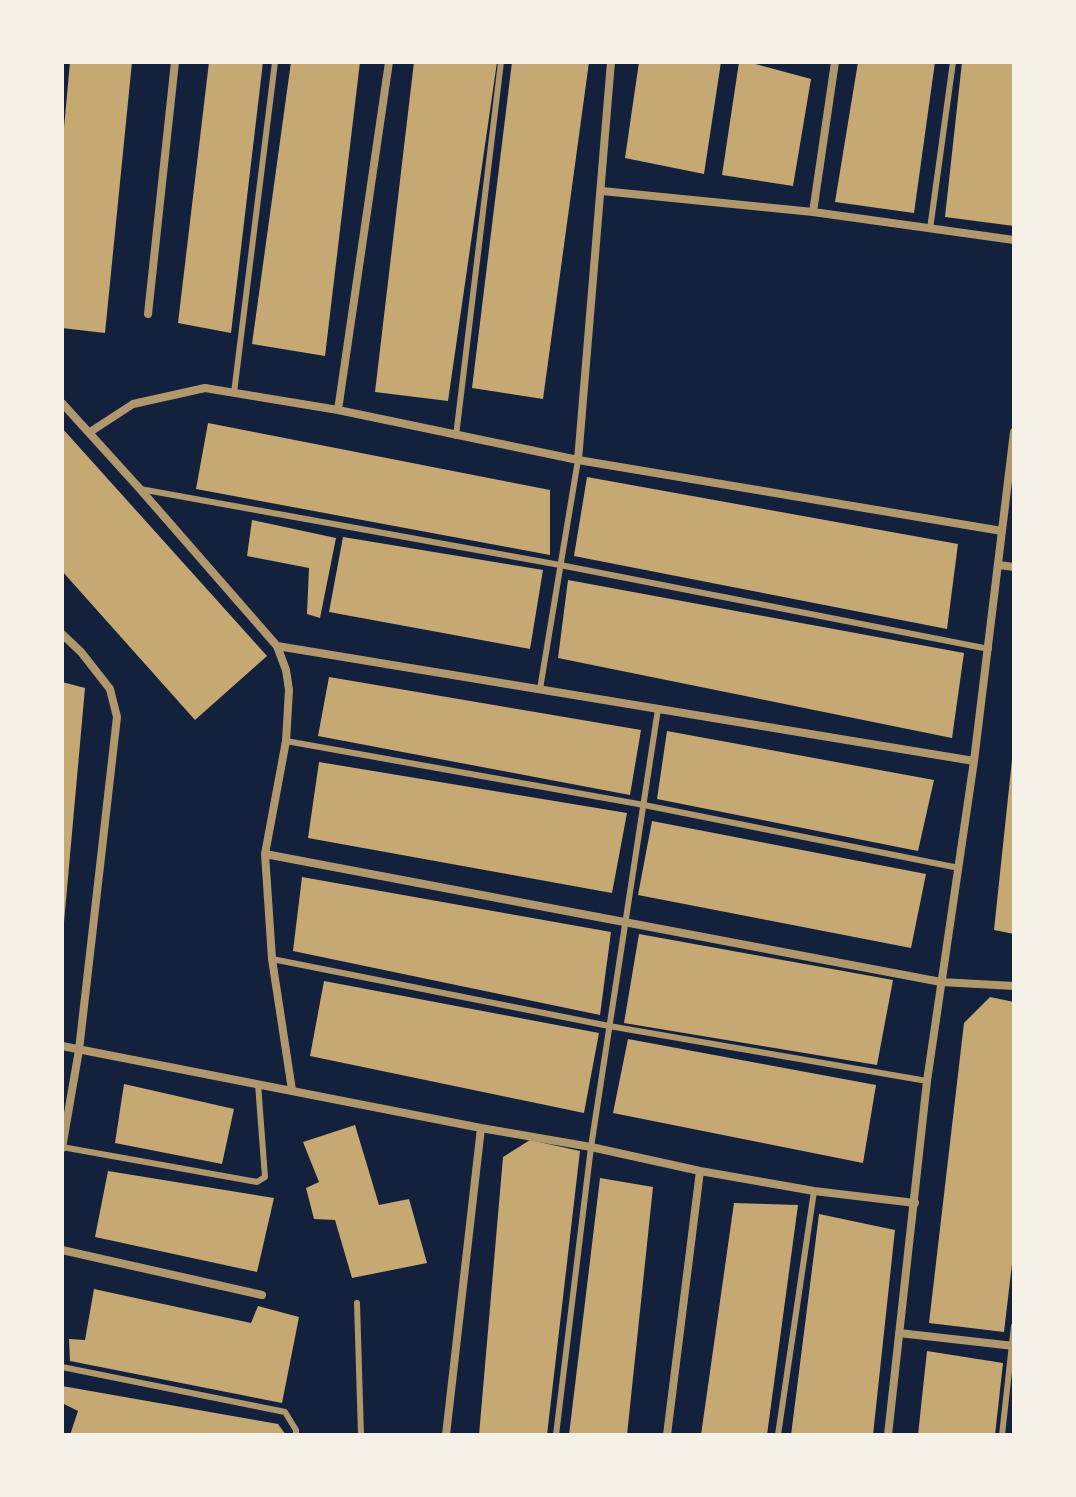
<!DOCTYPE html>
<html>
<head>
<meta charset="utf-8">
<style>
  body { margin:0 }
  #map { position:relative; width:1076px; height:1497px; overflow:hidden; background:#14213d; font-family:Mulish,sans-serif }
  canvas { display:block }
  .frame { position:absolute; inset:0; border:64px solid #f6f1e7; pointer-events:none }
</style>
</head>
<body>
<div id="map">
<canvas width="1076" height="1497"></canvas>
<div class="frame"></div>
</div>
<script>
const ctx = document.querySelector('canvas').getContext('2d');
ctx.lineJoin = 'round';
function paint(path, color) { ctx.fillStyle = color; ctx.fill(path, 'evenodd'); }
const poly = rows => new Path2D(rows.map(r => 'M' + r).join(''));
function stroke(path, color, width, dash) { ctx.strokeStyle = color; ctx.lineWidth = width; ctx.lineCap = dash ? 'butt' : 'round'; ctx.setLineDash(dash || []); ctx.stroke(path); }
paint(poly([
  [70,62,132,62,105,333,62,328,62,150],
  [209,62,263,62,231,333,178,323],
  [291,62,360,62,325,356,252,344],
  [414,62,497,62,448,401,375,392],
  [512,62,589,62,543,399,472,388],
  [639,62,721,62,704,174,625,158],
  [739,62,748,62,811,79,793,186,722,175],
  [858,62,935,62,914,213,835,202],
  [962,62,1014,62,1014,226,945,217],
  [208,423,550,490,550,555,196,489],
  [62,428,267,656,195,720,62,571],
  [587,477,958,544,947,629,574,556],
  [252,520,336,538,320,618,307,614,309,568,247,556],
  [343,537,543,570,530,649,329,612],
  [568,580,964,653,952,738,558,658],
  [329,677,641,730,630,795,318,736],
  [62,682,85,688,64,922,62,922],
  [667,731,934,780,918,851,657,799],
  [1012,760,1014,760,1014,934,994,930],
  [319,762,627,813,612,893,308,838],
  [652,821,926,874,911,948,638,895],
  [302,877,611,932,600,1015,293,951],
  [639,934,893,980,877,1065,624,1023],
  [324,981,599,1033,584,1113,310,1056],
  [990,997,1014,1002,1014,1247,1004,1332,929,1323,964,1023],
  [628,1039,876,1085,863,1163,613,1113],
  [124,1084,234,1109,222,1164,115,1143],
  [355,1125,379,1205,409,1199,427,1263,352,1278,335,1220,314,1219,306,1188,319,1182,303,1142],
  [530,1140,580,1151,547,1435,479,1435,503,1157],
  [108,1171,274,1198,257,1272,95,1237],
  [600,1178,653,1187,627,1435,569,1435],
  [734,1203,798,1205,767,1435,701,1435],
  [819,1214,895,1230,873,1435,791,1435],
  [94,1289,251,1323,258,1306,299,1317,282,1403,70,1361,69,1339,85,1340],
  [927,1351,1003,1363,995,1435,918,1435],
  [62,1386,278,1424,286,1435,70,1435,78,1411,62,1403]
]), '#c6a872');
stroke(poly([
  [930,229,953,62],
  [234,393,275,62],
  [456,436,501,62],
  [140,489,560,565,989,649],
  [540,689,578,460],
  [286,741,644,805,959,868],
  [272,959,609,1026,927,1081],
  [62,1147,257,1182,265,1177,258,1084],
  [357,1303,361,1435],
  [62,1367,285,1412,296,1430,296,1435],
  [556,1435,591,1147,658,709],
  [778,1435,814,1191],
  [1002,1435,1014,1326]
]), '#b1986c', 6);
stroke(poly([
  [602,191,813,212,1014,240],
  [813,212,835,62],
  [148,314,175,62],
  [62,403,140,489,277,646,974,761],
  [338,410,389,62],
  [90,432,133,404,205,388,338,410,578,460,1002,531],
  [578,460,611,62],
  [999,565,1014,567],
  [62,634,81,652,110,689,117,717,79,1050,62,1148],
  [277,646,286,670,289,690,286,741,265,854,272,959,292,1090],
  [265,854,941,982,1014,986],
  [62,1046,481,1128,591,1147,700,1171,814,1191,915,1203],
  [62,1250,262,1295],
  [899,1333,1014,1346],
  [446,1435,481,1128],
  [667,1435,700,1171],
  [888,1435,927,1081,974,761,1014,432]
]), '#b1986c', 8);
</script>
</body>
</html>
